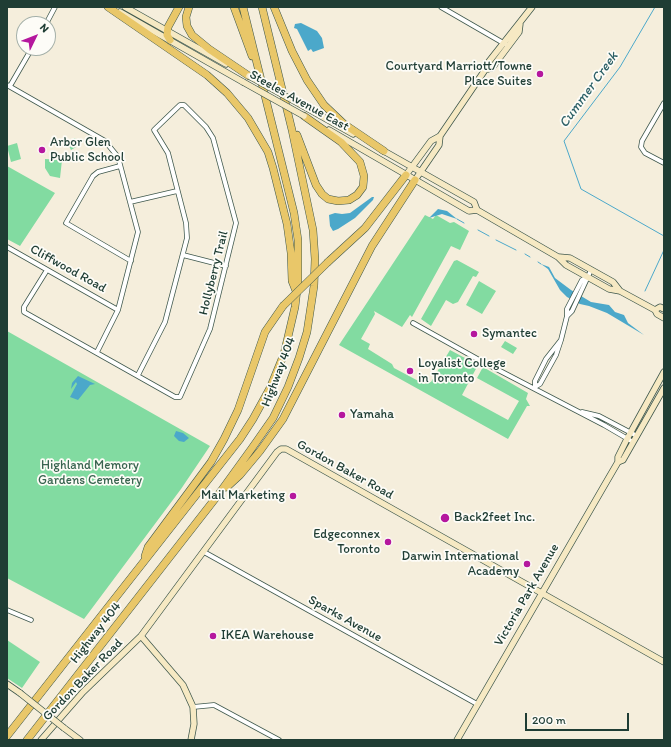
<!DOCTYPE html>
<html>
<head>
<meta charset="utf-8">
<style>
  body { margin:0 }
  #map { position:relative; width:671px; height:747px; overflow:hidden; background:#f5eedc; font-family:Itim,sans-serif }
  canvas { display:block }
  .frame { position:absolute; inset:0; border:8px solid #1f3d34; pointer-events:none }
  .north { position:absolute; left:16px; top:16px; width:40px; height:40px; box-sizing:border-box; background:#fdfcf7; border:1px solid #a4b0a9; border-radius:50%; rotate:47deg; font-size:11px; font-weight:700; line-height:16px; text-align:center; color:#1f3d34 }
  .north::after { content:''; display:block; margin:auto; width:14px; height:18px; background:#b5179e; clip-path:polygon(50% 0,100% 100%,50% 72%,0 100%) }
  .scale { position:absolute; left:525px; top:713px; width:104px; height:18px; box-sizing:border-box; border:2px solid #1f3d34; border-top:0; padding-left:5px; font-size:12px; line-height:14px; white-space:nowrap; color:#1f3d34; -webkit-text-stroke:3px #fdfcf7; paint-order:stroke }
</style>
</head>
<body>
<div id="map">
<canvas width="671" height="747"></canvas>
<div class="frame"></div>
<div class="north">N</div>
<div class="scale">200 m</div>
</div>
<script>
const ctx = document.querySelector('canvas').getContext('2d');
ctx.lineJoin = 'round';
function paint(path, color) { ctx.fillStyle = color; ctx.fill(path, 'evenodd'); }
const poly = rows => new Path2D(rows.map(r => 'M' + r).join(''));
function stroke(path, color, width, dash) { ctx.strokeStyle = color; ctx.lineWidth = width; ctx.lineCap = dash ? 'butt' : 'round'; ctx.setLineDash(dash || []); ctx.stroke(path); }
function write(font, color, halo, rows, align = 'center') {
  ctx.font = font + ' Itim,sans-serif'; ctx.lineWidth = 3.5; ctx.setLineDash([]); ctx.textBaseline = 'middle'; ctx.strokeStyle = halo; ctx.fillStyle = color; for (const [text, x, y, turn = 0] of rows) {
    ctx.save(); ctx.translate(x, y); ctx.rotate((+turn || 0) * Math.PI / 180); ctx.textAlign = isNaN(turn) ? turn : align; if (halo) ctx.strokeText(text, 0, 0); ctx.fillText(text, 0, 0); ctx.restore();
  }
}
paint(poly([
  [75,138,77,143,76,147,71,150,67,142],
  [17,143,21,159,11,162,7,146],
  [45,159,62,160,60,178,50,176,45,168],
  [7,166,55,193,20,246,7,239],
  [425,215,433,219,436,215,450,223,454,222,469,231,460,250,451,246,412,317,410,315,402,327,374,311,375,314,361,339,370,344,368,349,392,364,394,368,424,384,431,382,450,350,478,365,462,395,508,420,519,401,477,378,483,367,528,393,526,399,530,406,527,406,508,439,339,345],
  [457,260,479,272,476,277,473,276,458,302,453,304,446,300,431,326,421,319,454,261],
  [479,281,496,291,482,314,466,305],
  [7,331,210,446,181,489,84,619,7,578],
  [505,341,517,348,513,354,501,347],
  [7,640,40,662,22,688,7,678]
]), '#82dba1');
paint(poly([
  [301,23,317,31,322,38,324,48,313,52,311,49,308,51,297,29,294,28,295,24],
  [372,197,374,197,373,200,355,218,338,229,333,231,330,226,329,215,335,213,342,214,350,213],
  [438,209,447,211,457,219,442,214,429,218],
  [541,264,549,267,555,278,571,290,591,302,609,305,615,312,624,315,628,323,644,335,607,313,589,306,580,304,567,297,560,290,548,269],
  [78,376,95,384,90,385,78,400,70,397,77,384,76,382,71,389,72,383],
  [176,431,183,433,189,438,184,442,179,441,174,436]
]), '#4ba8ca');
stroke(poly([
  [655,7,620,67,564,141,581,189,664,236],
  [457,219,464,223],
  [478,230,489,236],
  [496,240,516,250],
  [525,254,530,257],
  [538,262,541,264],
  [645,291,664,250]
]), '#4ba8ca', 1);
const street = poly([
  [441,7,505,44],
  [46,24,55,7],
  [7,85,105,141,118,157,138,232,118,310,97,352],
  [10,86,32,48],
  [664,103,642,141,641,147,645,153,664,163],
  [120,166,98,172,93,176,66,223,131,261],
  [130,202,177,191],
  [7,247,118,310],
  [183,255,226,266],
  [47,270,24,307,24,312,175,397,180,397,210,329,236,223,213,138,206,127,184,105,180,105,154,130,168,153,186,223,187,238,165,322,138,375],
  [567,316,572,311,591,270],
  [413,323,481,361,604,425,633,442],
  [561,340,546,359,535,381,535,387,540,384,556,355,561,340,567,316,567,309,582,280,587,277],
  [582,412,599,416,637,436],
  [204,552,477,704],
  [7,610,31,620],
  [193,707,214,705,279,740]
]);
const secondary = poly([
  [125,7,226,64],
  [120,12,243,82],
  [485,70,492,68,519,32,520,24],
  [305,107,353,134],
  [329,130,469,211,477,210,558,257,566,265,609,289,620,291,655,310,657,314,664,318],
  [382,150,474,202,477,210],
  [406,175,431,141,440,136,485,70,487,64,532,7],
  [415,180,439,145,440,136],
  [559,257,570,258,613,282,620,291],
  [655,310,660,307,664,309],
  [618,462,618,457,627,439,664,372],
  [141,636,183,685,193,707,194,724,191,740],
  [7,684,20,693],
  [64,728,80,740],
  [41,740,83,692,141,636,277,452,281,449,286,449,664,662],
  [457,740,604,486,618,462,623,460,664,388]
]);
const highway = poly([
  [108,7,207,75,227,93,248,118,268,152,273,168,287,224,291,253,292,281,296,291],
  [189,7,186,17,187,26,192,35,209,49,249,76],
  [234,7,252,56],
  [274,7,292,51,307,80,324,105,344,124,384,151],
  [170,40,167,35,168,27,179,7],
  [297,135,316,185,322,194,328,199,338,201,349,200,357,195,363,187,364,176,360,162,341,142,304,116],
  [328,262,365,228,406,175],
  [227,487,240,475,260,451,283,419,372,246,415,180],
  [145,556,148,547,211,462,224,439,238,410,265,332,283,306],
  [7,736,240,439,253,419,270,388,284,354,295,307,298,281,298,240,294,213,243,7],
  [27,740,218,495,252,448,273,418,288,387,299,358,307,332,314,286,315,259,313,230,292,130,262,7]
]);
stroke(street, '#3f584d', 5.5);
stroke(secondary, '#3f584d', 7);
stroke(highway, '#3f584d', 8);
stroke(street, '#fff', 4);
stroke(secondary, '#f6e9c3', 5.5);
stroke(highway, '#e9c769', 7);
const secondaryBridge = poly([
  [249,76,305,107],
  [243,82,304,116],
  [20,693,64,728]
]);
const highwayBridge = poly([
  [283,306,328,262]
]);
stroke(secondaryBridge, '#3f584d', 7, []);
stroke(highwayBridge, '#3f584d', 8, []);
stroke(secondaryBridge, '#f6e9c3', 5.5);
stroke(highwayBridge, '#e9c769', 7);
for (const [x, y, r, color] of [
  [540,74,4,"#b5179e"],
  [42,150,4,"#b5179e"],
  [474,334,4,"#b5179e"],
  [410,371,4,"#b5179e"],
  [342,415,4,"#b5179e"],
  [293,496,4,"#b5179e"],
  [445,518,5,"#b5179e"],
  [388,542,4,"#b5179e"],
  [527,564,4,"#b5179e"],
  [213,636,4,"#b5179e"]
]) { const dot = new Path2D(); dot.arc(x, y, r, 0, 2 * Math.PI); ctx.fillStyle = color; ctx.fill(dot); stroke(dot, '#fdfcf7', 1.5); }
write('13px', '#1f3d34', '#fdfcf7', [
  ["Courtyard Marriott/Towne",532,67,"right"],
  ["Place Suites",532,82,"right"],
  ["Arbor Glen",50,143],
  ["Public School",50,158],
  ["Symantec",482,334],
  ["Loyalist College",418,364],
  ["in Toronto",418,379],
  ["Yamaha",350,415],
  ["Mail Marketing",285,496,"right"],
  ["Back2feet Inc.",454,518],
  ["Edgeconnex",380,535,"right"],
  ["Toronto",380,550,"right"],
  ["Darwin International",519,557,"right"],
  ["Academy",519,572,"right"],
  ["IKEA Warehouse",221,636]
], 'left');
write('13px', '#1f3d34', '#fdfcf7', [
  ["Steeles Avenue East",299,101,29],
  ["Cliffwood Road",68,269,29],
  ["Hollyberry Trail",214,273,-76],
  ["Highway 404",279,372,-69],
  ["Gordon Baker Road",345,470,29],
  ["Victoria Park Avenue",527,595,-60],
  ["Sparks Avenue",345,619,29],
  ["Highway 404",96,633,-52],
  ["Gordon Baker Road",83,680,-46]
]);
write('13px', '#38644f', '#fdfcf7', [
  ["Highland Memory",90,466],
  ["Gardens Cemetery",90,481]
]);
write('italic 14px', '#2e6268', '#fdfcf7', [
  ["Cummer Creek",589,90,-54]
]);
</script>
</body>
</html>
